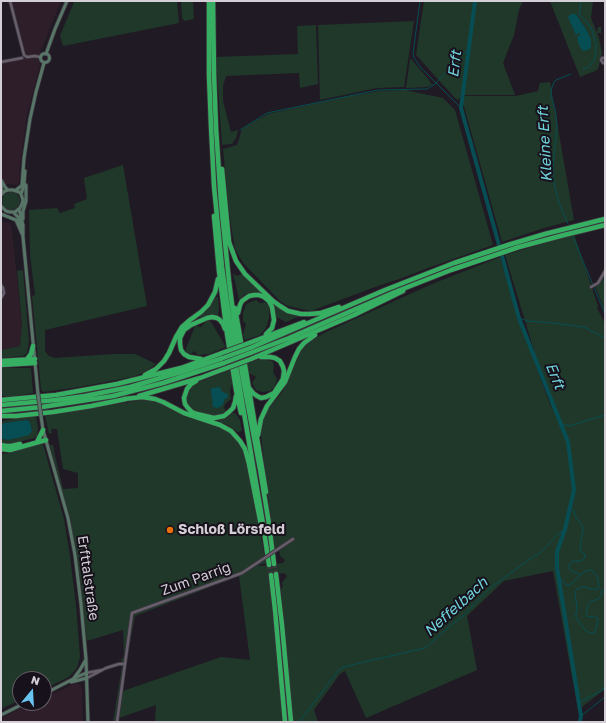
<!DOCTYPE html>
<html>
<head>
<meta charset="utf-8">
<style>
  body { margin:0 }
  #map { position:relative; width:606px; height:723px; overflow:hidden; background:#201a24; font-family:"Golos Text",sans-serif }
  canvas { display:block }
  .frame { position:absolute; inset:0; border:2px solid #d4cfd7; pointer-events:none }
  .north { position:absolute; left:12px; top:671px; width:40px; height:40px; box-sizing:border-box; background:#17111b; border:1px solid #635d66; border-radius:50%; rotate:18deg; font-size:11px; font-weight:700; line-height:16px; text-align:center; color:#d4cfd7 }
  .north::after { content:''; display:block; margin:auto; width:14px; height:18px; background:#69c4f1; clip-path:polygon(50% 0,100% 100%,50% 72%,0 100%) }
</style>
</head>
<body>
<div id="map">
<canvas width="606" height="723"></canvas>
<div class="frame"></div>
<div class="north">N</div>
</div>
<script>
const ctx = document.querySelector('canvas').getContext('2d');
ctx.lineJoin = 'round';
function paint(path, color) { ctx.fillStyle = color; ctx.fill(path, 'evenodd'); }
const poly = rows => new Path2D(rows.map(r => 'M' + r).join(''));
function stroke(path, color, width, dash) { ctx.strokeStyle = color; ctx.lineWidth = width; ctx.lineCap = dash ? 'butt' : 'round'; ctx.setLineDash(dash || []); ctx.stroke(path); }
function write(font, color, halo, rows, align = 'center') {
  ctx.font = font + ' "Golos Text",sans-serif'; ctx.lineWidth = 4; ctx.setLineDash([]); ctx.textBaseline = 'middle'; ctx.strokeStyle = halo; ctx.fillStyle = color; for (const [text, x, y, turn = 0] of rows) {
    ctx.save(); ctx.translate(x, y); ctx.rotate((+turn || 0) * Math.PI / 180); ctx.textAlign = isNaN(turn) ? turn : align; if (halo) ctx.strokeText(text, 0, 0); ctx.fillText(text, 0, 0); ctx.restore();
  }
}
paint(poly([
  [11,1,61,1,38,58,40,65,27,115,19,171,20,176,18,185,7,184,1,188,1,61,23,56],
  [1,220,4,222,11,223,22,323,20,346,1,350],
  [76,683,82,686,83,722,1,722,1,718,33,703,44,703,44,698]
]), '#2e1e29');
paint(poly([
  [80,1,177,1,179,23,63,46,60,36,74,2],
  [181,1,193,1,194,19,184,21,182,18],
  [424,1,523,1,519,10,514,35,503,63,515,95,463,95,458,100,455,98,416,55],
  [550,1,593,1,591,18,597,33,598,27,601,27,601,33,597,33,599,38,602,53,598,69,595,71,580,77],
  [576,14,586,29,591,39,591,47,580,35],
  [414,21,404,87,377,88,320,100,318,25],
  [316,25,318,84,300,88,299,73,226,76,223,86,223,101,231,132,238,130,236,138,232,144,222,145,216,57,298,54,297,26],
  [410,59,411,59,429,80,432,85,427,87,406,88],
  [550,82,574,220,544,228,502,242,463,103,463,96,516,96,538,91,540,83],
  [405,90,443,98,455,110,493,245,428,268,402,278,375,287,311,311,288,306,281,302,244,264,235,249,232,231,229,211,223,149,237,145,242,129,268,114,344,97,380,91],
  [123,165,147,306,45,330,45,351,49,356,55,358,114,354,135,354,156,364,145,372,132,377,79,387,43,392,41,389,32,296,35,295,30,255,29,210,57,208,60,213,75,208,74,204,87,199,84,178],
  '2 201a9 9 0 1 1 18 0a9 9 0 1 1-18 0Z',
  [574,234,598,306,597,308,605,324,605,689,578,710,553,571,504,581,467,616,477,670,366,718,345,671,340,674,314,710,318,722,293,722,281,588,283,587,282,583,287,576,284,573,261,577,268,576,270,589,283,722,155,722,156,705,119,718,118,722,113,722,122,666,121,660,123,658,124,654,123,630,87,641,70,517,61,488,50,445,53,445,55,456,63,489,78,488,78,473,63,469,57,429,51,429,52,433,49,434,45,416,141,400,149,399,160,402,220,426,235,436,244,451,247,461,266,563,258,565,260,566,283,563,285,560,280,556,279,547,274,550,261,434,262,425,265,415,269,408,283,391,302,349,309,342,326,332,432,284,500,257,519,318,553,413,505,255],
  [239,576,250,660,221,657,123,691,127,659,135,616],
  [23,270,29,341,27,353,23,356,1,358,1,350,20,346,22,323,17,271],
  [605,272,605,312,595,286],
  [233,273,237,276,241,274,260,291,259,293,252,292,244,295,239,300],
  [216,297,218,297,219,307,218,315,210,314,200,318,199,316,210,306],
  [256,300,260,303,266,302,269,306,269,318,266,328,260,335,245,340,243,335,246,324,243,321,243,313,246,304],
  [275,305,285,312,300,316,286,322,276,317,274,306],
  [207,320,211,322,226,347,209,354,198,355,194,351,190,355,185,351,195,326,201,327],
  [259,359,272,361,274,365,273,372,277,379,275,386,270,391,262,392,256,390,252,383,256,377,249,373,247,364],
  [2,368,31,368,33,393,7,397,1,395,1,369],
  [230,370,232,384,230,391,231,399,225,404,224,407,226,412,220,415,213,416,192,411,188,407,186,398,191,385],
  [233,413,235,413,240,420,242,431,237,432,229,426,218,421,218,420,226,418],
  [36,416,38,428,37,436,34,438,10,444,5,444,1,442,1,438,3,439,8,440,32,431,31,425,29,421,26,420,22,421,19,421,4,423,1,426,1,422,3,421,19,418],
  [43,444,64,519,70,556,76,605,80,657,77,668,69,677,44,689,44,679,20,679,20,700,1,709,1,454,10,453,25,448]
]), '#20382a');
paint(poly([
  [571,14,576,14,586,29,591,39,591,47,588,50,583,51,579,45,577,37,580,35,579,33,576,35,568,17],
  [220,387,222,392,228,394,228,397,224,400,223,405,218,408,213,407,211,390,212,388],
  [26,420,29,421,31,425,32,431,29,435,8,440,3,439,1,438,1,426,4,423,19,421,22,421]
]), '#064e53');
stroke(poly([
  [420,1,413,53,414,58,421,68,461,108],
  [581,1,579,14,586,21,592,30,596,45,596,51,594,60,589,67,583,69],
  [240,130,267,113,378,90,427,89,435,84,469,48],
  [568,224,559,203,555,187,553,177,553,165,557,127,556,115,555,109,552,99,551,90,554,82,556,80,571,74],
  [573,237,605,314],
  [519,318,528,321,553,323,584,327,605,338],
  [560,423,569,426,605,415],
  [570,506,574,510,575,516,582,525,583,529,580,547,581,552,585,555,585,558,581,561,574,561,570,563,569,567,571,571,579,574],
  [558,575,566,585,570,585,575,581,580,575,586,571,590,570,593,571,598,578,599,587,597,589,590,589,585,587,581,587,577,589,575,592,577,609,576,613,576,618,585,630,590,633,594,633,596,629,598,619,596,617,594,616,588,617,586,615,588,605,590,602,598,599,601,596,602,591,605,590],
  [579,703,589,697,603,690,605,684],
  [581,716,605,697],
  [298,722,303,717,338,671,343,667,425,648,451,625,463,616,490,588,530,559,540,553,556,536,565,529]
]), '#064e53', 1);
stroke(poly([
  [475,1,461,108,499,245],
  [502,256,519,318,568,442,574,490,565,529,557,552,557,568,581,716,580,722]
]), '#064e53', 4);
stroke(poly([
  [274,564,276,574],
  [269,565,271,575]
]), '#3b353f', 4.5, [4.5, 2]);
const street = poly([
  [10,1,24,55,27,57,35,56,40,57],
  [605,58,602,58,601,60,603,63,605,63],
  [1,62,22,58],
  [1,285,3,288,4,293,1,298],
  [591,287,598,283,605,271],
  [278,549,293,539],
  [86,673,102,670],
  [87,678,106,668,119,664,125,664],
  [117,722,132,613,242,573,263,559]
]);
const secondary = poly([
  '40.5 58a4.5 4.5 0 1 1 9 0a4.5 4.5 0 1 1-9 0Z',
  [46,54,55,29,67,1],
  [1,180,5,187,8,190],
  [1,185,2,193],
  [16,190,20,187,22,185,24,158,30,119,36,92,44,63],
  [21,194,24,185,25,171],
  [1,195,5,191,8,190,13,190,19,192,21,194,23,200,22,204,20,208,15,212,10,212,6,211,1,206],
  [19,209,23,225,23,237,38,394],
  [13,212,18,217,21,228],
  [1,214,16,220,23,236],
  [23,219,23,211,26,201,26,185],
  [41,416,43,430,68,518,75,555,81,604,86,659,88,722],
  [74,678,80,670,85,661],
  [71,682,87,678],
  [44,694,77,677,86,673],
  [1,715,25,703]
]);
const highway = poly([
  [209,1,209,75,211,126,214,186,222,267,236,366,263,524,269,565],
  [213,1,214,74,216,128,221,203,229,281,236,335,243,379,260,469,269,524,274,564],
  [222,169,229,242,236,261,245,274,273,301,280,306,288,311,301,314,310,314,321,313,339,307],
  [214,216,219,271,227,334,236,390,241,413],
  [235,308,242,348],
  [238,313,240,305,242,301,249,296,254,295,259,295,264,297,269,301,272,307,274,320,272,328,266,334],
  [249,343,304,322],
  [250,348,385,290,454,263,508,245,545,234,605,219],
  [250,353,289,338,395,292,451,270,519,247,564,235,605,225],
  [27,359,31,354,33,346],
  [201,359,189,357,184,354,181,350,180,344,180,338,184,330,191,325,207,318,212,317,217,318,220,320,223,324,225,329],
  [244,359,266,492],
  [251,359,354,315,403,291],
  [1,361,35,359],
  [1,365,35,363],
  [145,375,156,369,164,361,169,353,176,337,182,327,190,320,201,312,208,305,215,292,218,279],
  [196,381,191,384,187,389,184,398,185,404,188,408,192,412,197,414,214,418,224,416,229,412,233,408,235,402,236,396],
  [250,389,253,393,257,396,261,398,266,397,274,393,283,379,284,371,283,367,280,361,275,358,270,357,261,357],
  [139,396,200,378,224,369],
  [124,399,142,397,155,399,163,402,184,413,220,425,231,431,240,441,245,449,249,464,261,525],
  [1,400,56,395,117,384,181,368,222,353],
  [1,405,56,400,85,396,130,387,181,372,223,358],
  [1,411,42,407,113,396,163,383,224,363],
  [1,416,16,416,53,412,91,406,126,399],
  [258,435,261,419,267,406,285,382,295,357,299,349,304,343,315,335],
  [38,440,43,430],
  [1,445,6,446,11,446,20,444],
  [1,449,10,450,46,440],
  [276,574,282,625,291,722],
  [271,575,275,610,285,722]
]);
stroke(street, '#3a353d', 4);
stroke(secondary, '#3a353d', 4.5);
stroke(highway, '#3a353d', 6);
stroke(street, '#665e6b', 2.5);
stroke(secondary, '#587668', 3);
stroke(highway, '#37af62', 4.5);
const streetBridge = poly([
  [263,559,278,549]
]);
const secondaryBridge = poly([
  [38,394,41,416]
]);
const highwayBridge = poly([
  [222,353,249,343],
  [223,358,250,348],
  [224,363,250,353],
  [224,369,251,359]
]);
stroke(streetBridge, '#3a353d', 4, []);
stroke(secondaryBridge, '#3a353d', 4.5, []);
stroke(highwayBridge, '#3a353d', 6, []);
stroke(streetBridge, '#665e6b', 2.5);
stroke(secondaryBridge, '#587668', 3);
stroke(highwayBridge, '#37af62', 4.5);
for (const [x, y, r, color] of [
  [170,530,4,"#e8710a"]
]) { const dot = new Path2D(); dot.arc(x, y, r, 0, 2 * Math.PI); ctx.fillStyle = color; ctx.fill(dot); stroke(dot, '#17111b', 1.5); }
write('bold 14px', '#d4cfd7', '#17111b', [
  ["Schloß Lörsfeld",178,530]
], 'left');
write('14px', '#d4cfd7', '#17111b', [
  ["Erfttalstraße",88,578,82],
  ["Zum Parrig",196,579,-20]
]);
write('italic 15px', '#70d2db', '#17111b', [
  ["Erft",455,64,-83],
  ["Kleine Erft",545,144,-93],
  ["Erft",555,376,68],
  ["Neffelbach",456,607,-42]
]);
</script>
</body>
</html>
